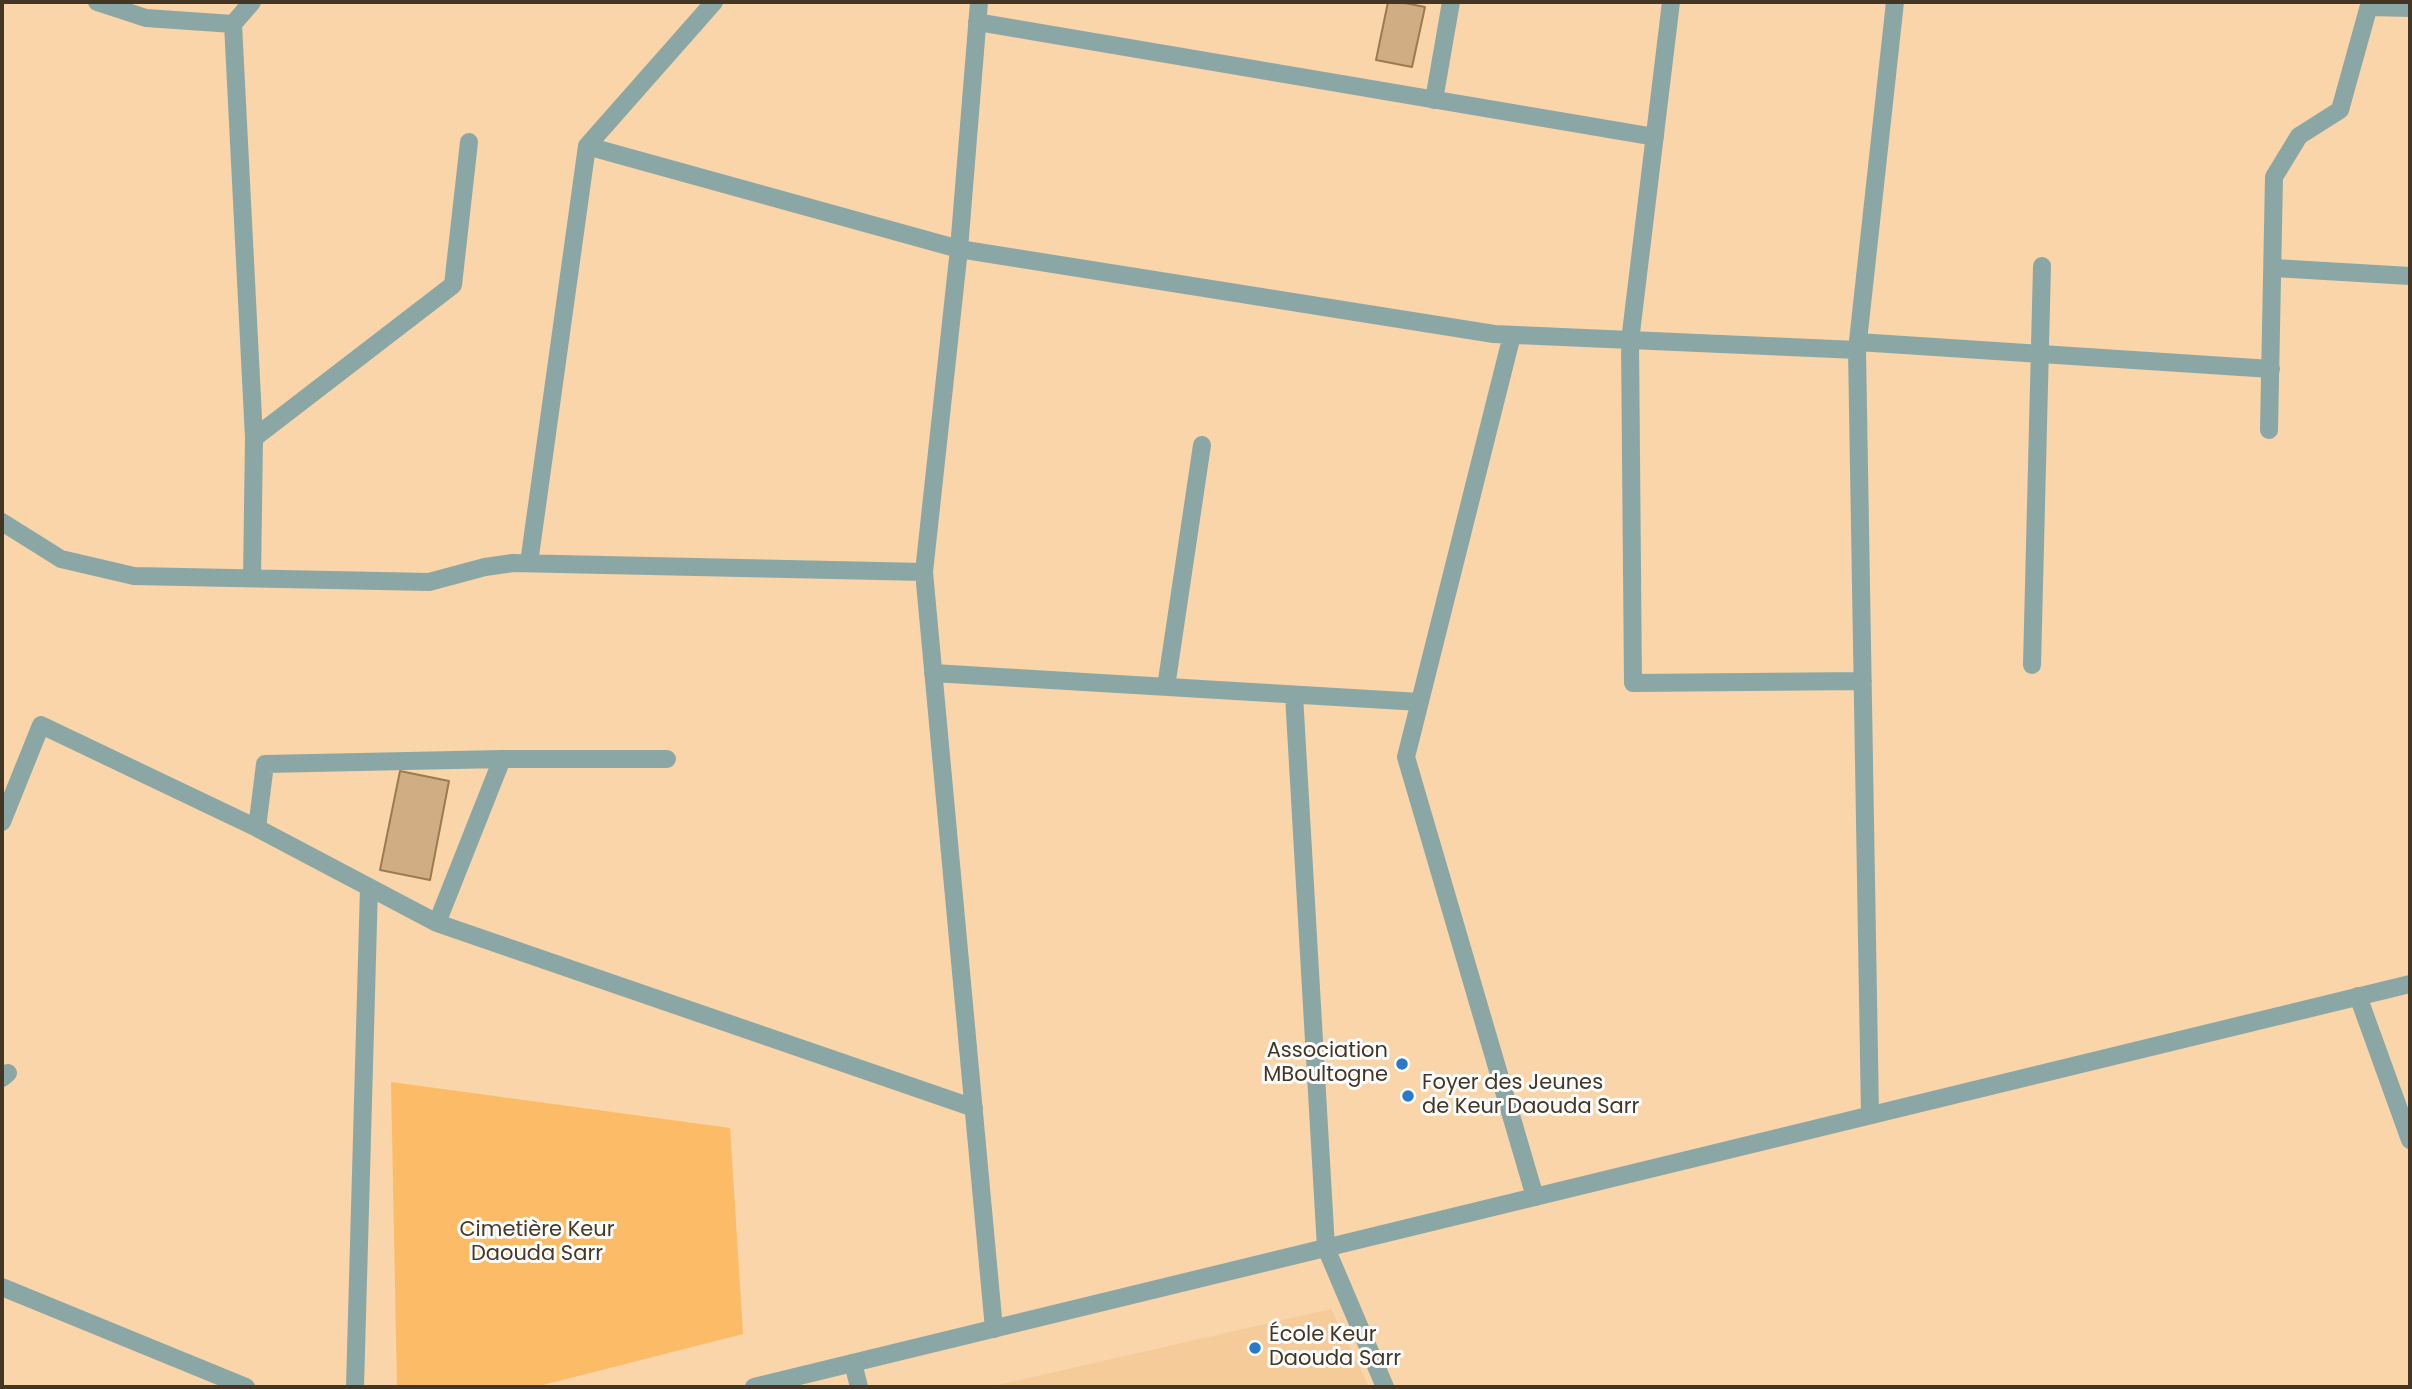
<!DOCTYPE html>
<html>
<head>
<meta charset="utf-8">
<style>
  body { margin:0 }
  #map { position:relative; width:2412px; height:1389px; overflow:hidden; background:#f9d5a9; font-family:Poppins,sans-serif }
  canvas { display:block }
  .frame { position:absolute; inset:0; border:4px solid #443625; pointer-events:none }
</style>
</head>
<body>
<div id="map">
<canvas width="2412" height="1389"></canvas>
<div class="frame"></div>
</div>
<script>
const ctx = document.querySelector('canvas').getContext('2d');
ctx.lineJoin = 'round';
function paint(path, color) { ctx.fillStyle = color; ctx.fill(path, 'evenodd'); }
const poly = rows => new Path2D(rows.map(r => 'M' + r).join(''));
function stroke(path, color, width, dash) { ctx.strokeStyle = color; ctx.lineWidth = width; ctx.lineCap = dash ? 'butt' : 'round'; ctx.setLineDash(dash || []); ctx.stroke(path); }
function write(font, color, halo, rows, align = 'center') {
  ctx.font = font + ' Poppins,sans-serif'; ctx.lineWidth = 6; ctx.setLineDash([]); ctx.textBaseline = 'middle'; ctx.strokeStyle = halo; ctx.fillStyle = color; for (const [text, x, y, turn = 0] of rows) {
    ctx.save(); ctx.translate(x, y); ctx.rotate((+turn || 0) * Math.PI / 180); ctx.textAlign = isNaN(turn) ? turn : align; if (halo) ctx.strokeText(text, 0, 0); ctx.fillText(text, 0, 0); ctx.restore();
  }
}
paint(poly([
  [1331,1309,1369,1387,989,1387]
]), '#f4cb99');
paint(poly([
  [391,1082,730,1128,743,1334,535,1387,397,1387]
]), '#fcbb66');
const building = poly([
  [1388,2,1400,2,1425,7,1412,67,1376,60,1388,2],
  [400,771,449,781,430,880,380,870,400,771]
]);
paint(building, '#d0ad83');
stroke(building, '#9c7b52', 2);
stroke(poly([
  [97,2,146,18,233,24],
  [979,2,959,249,924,572,994,1329],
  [1671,2,1630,341,1633,683,1863,681],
  [2370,7,2410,8],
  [977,22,1655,137],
  [1434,100,1451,2],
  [587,146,959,249,1494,334,1857,350],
  [2274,268,2410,276],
  [1512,335,1406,757,1535,1197],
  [1858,342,2271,369],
  [2269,430,2274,177,2299,136,2340,110,2370,2],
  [254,438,453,285,469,142],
  [2,522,61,559,134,576,429,582,485,567,513,563,924,572],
  [529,563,587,146,714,2],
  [252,578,254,438,233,24,252,2],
  [2032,665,2042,266],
  [933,673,1420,702],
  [1166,687,1202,445],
  [1294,695,1326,1248,1385,1387],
  [2,822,41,725,257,828,437,923,974,1108],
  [257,828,265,764,502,759,667,759],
  [437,923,502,759],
  [2358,996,2410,1140],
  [2,1078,8,1073],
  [1870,1115,1857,350,1895,2],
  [2,1287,246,1387],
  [853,1363,859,1387],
  [355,1387,369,887]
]), '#8ba7a5', 18);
stroke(poly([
  [754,1387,2410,984]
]), '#8ba7a5', 18);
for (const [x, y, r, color] of [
  [1402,1064,7,"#2b7aca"],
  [1408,1096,7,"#2b7aca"],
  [1255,1348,7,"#2b7aca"]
]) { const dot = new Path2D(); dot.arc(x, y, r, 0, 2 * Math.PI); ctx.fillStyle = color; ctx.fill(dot); stroke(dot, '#fdfdfd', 2.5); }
write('21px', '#443625', '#fdfdfd', [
  ["Association",1388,1052,"right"],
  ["MBoultogne",1388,1076,"right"],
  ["Foyer des Jeunes",1422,1084],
  ["de Keur Daouda Sarr",1422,1108],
  ["École Keur",1269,1336],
  ["Daouda Sarr",1269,1360]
], 'left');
write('21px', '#483824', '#fdfdfd', [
  ["Cimetière Keur",537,1231],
  ["Daouda Sarr",537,1255]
]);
</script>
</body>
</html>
